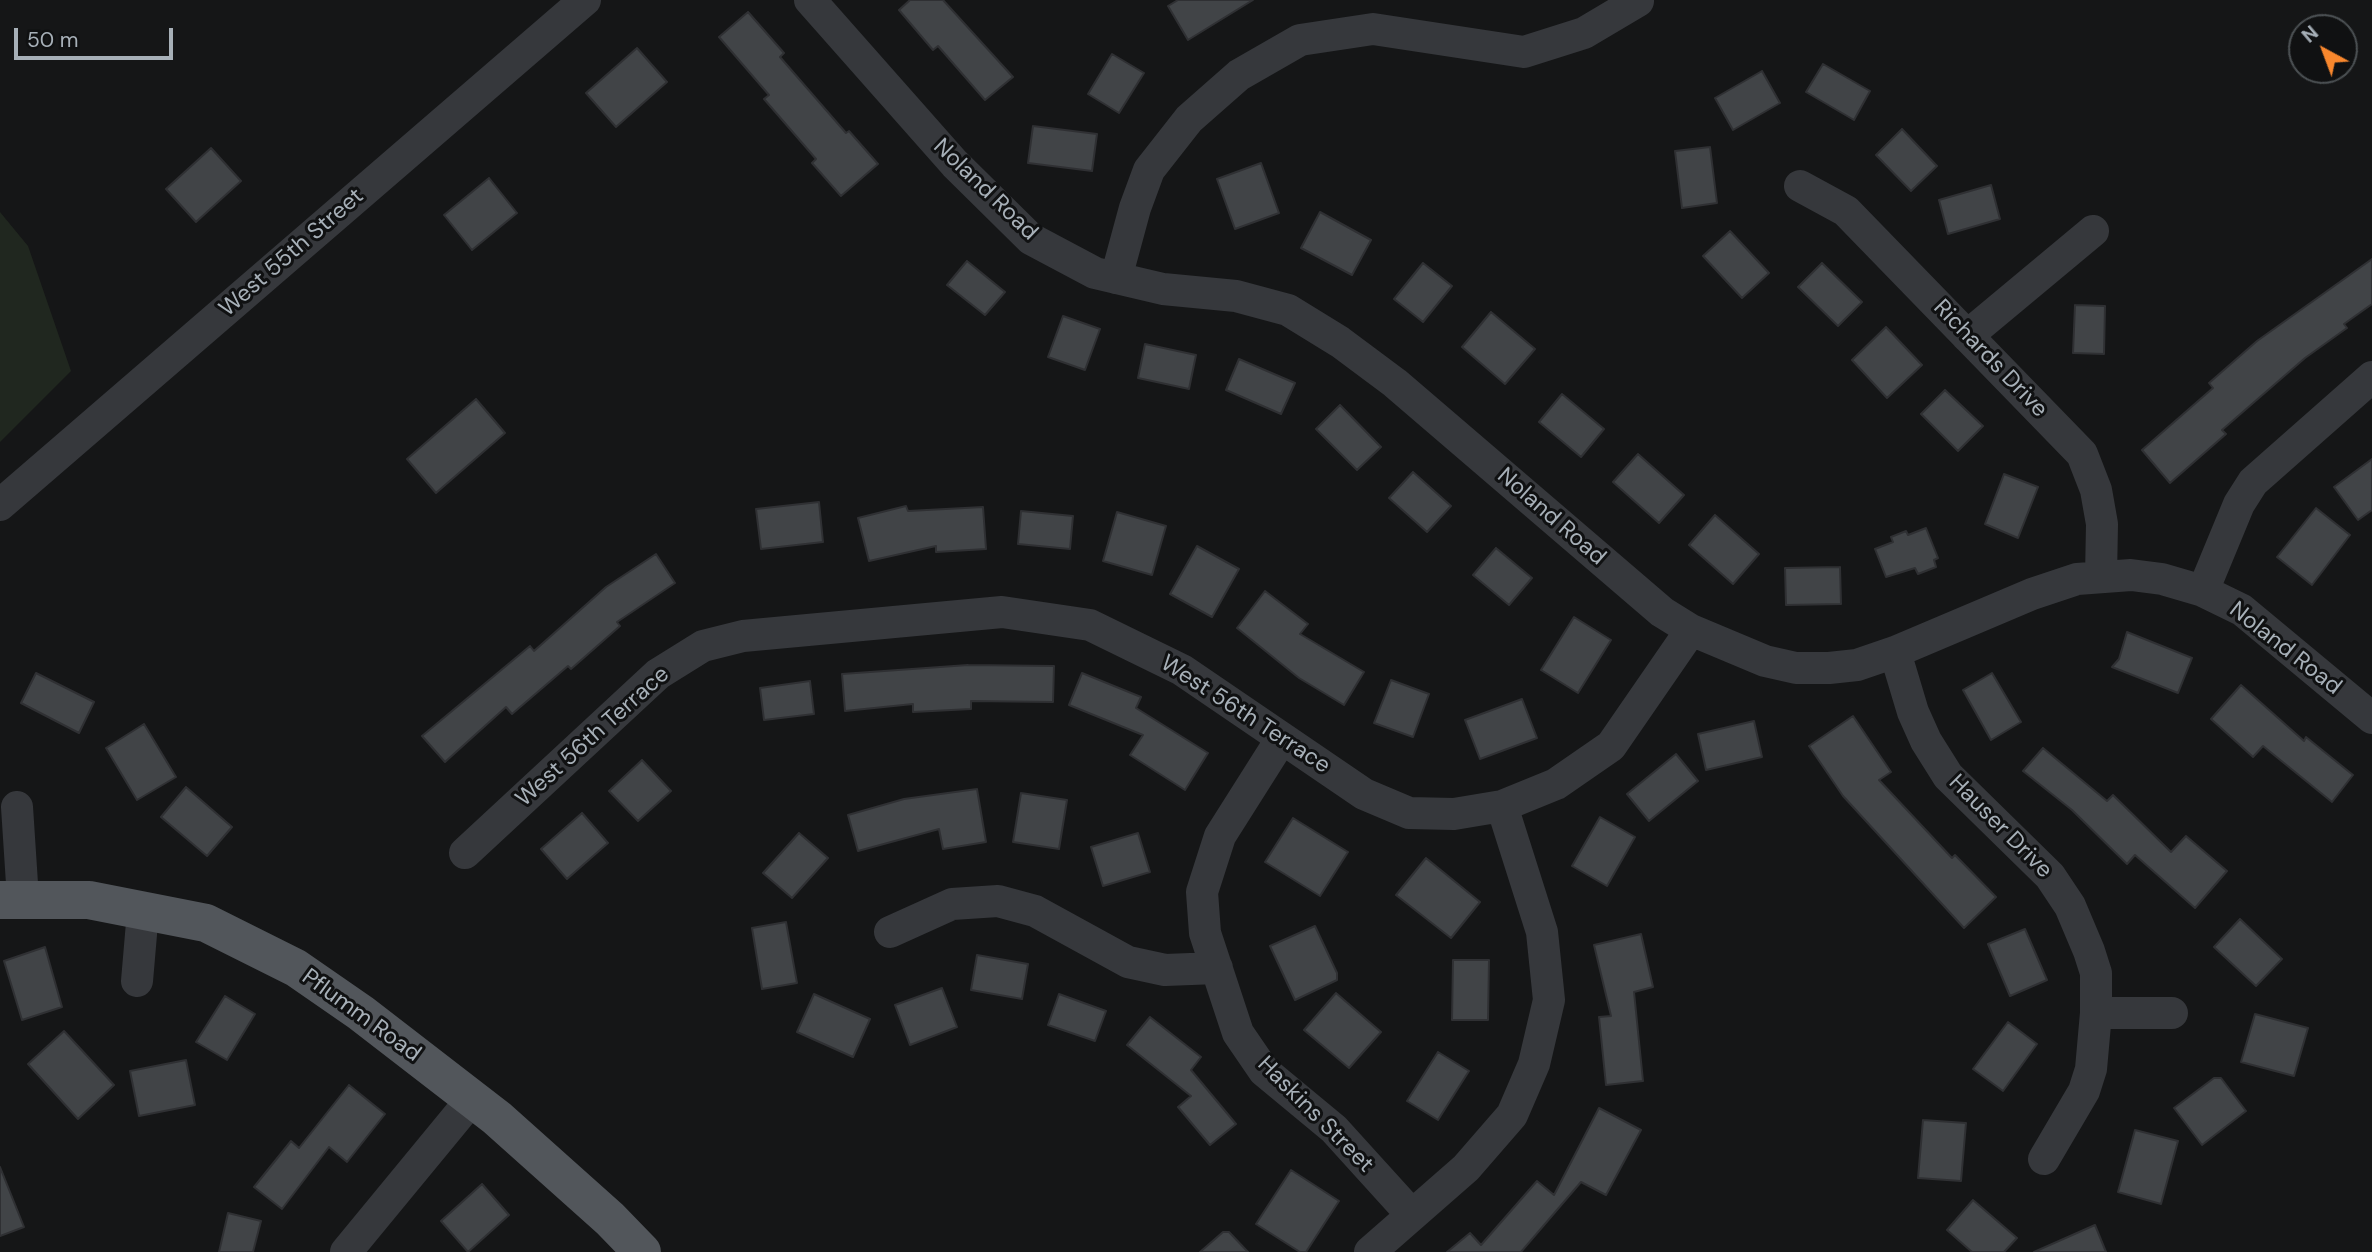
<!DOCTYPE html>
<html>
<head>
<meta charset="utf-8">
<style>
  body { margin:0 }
  #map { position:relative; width:2372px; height:1252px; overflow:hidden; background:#151617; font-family:"DM Sans",sans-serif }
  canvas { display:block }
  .north { position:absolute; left:2288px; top:14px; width:70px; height:70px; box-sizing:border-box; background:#101112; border:2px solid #4c5154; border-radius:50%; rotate:319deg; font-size:19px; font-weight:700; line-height:28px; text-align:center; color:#a7b0b8 }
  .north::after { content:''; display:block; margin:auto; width:24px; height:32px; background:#f8872d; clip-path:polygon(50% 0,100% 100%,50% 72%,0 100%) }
  .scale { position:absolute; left:14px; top:28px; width:159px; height:32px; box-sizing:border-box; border:4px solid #a7b0b8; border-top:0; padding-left:9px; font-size:21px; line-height:24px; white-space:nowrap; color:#a7b0b8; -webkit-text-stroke:5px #101112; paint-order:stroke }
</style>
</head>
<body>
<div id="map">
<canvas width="2372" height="1252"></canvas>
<div class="north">N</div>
<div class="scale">50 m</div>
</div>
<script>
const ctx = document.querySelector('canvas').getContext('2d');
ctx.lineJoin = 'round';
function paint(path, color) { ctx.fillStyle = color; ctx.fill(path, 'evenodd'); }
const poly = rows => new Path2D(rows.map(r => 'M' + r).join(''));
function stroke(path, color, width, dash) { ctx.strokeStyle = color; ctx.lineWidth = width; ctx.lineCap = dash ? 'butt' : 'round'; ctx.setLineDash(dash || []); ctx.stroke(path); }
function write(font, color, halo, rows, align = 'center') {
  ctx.font = font + ' "DM Sans",sans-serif'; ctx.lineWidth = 6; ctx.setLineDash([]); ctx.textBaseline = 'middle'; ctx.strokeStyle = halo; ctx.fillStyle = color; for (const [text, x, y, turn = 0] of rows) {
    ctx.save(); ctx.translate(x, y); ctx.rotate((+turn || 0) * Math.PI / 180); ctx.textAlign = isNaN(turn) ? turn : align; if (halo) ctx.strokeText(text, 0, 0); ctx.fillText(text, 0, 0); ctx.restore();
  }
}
paint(poly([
  [0,212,28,246,71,371,0,442]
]), '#20271f');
const building = poly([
  [910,0,943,0,1013,77,985,100,938,46,933,50,899,10,910,0],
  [1178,0,1253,0,1188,40,1168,6,1178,0],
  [748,12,784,53,780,57,846,133,849,131,878,164,841,196,812,163,816,159,764,99,769,95,719,37,748,12],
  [637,48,667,82,616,127,586,93,637,48],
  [1112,54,1144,73,1119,113,1088,94,1112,54],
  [1823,64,1870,91,1854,120,1806,92,1823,64],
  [1762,71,1780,103,1733,130,1715,98,1762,71],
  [1033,126,1097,134,1092,171,1028,163,1033,126],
  [1902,129,1937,166,1911,191,1876,155,1902,129],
  [1710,147,1717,203,1682,208,1675,151,1710,147],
  [211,148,241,181,196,222,166,189,211,148],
  [1261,163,1279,213,1235,229,1217,179,1261,163],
  [489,178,517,213,472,250,444,215,489,178],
  [1991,185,2000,219,1948,234,1939,200,1991,185],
  [1320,212,1371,240,1352,275,1301,248,1320,212],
  [1730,231,1769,273,1742,298,1703,256,1730,231],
  [2372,259,2372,304,2344,324,2347,328,2305,358,2222,430,2226,434,2170,483,2142,450,2213,388,2209,383,2257,341,2372,259],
  [967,261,1005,292,985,315,947,285,967,261],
  [1423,263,1452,286,1423,322,1394,299,1423,263],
  [1822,263,1862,302,1838,326,1798,287,1822,263],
  [2075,305,2105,306,2104,354,2073,353,2075,305],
  [1491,312,1535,349,1505,384,1462,347,1491,312],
  [1063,316,1100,329,1085,370,1048,357,1063,316],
  [1886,327,1922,365,1887,398,1852,360,1886,327],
  [1145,344,1196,355,1189,389,1138,378,1145,344],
  [1239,359,1295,383,1281,414,1226,390,1239,359],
  [1945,390,1983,426,1958,451,1921,414,1945,390],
  [1562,394,1604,429,1581,457,1539,422,1562,394],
  [476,399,505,433,436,493,407,459,476,399],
  [1340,405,1381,447,1357,470,1316,429,1340,405],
  [1638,454,1684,495,1659,523,1613,482,1638,454],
  [2372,459,2372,510,2358,520,2334,487,2372,459],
  [1413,472,1451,506,1427,532,1389,498,1413,472],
  [2004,474,2038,487,2018,538,1985,524,2004,474],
  [819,502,823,542,761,549,756,509,819,502],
  [906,506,908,511,983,507,986,549,936,552,936,546,869,561,858,518,906,506],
  [2316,508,2350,535,2312,585,2277,557,2316,508],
  [1021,511,1073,516,1070,549,1018,544,1021,511],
  [1117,512,1166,526,1152,575,1103,561,1117,512],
  [1715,515,1759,554,1733,584,1689,545,1715,515],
  [1926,528,1938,558,1934,560,1936,567,1918,574,1915,568,1886,577,1875,549,1893,542,1891,537,1906,531,1908,535,1926,528],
  [1197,546,1239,569,1212,617,1170,594,1197,546],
  [1496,548,1532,578,1509,605,1473,575,1496,548],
  [656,554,675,583,617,622,620,626,571,669,568,666,512,714,506,707,445,762,422,736,530,646,534,651,606,587,656,554],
  [1840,567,1841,604,1786,605,1785,568,1840,567],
  [1265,591,1308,624,1300,634,1364,672,1344,705,1299,678,1237,628,1265,591],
  [1574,617,1611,640,1578,693,1541,670,1574,617],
  [2127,632,2192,658,2178,693,2112,667,2119,659,2127,632],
  [968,665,1054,666,1053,702,971,701,971,709,913,712,913,704,845,711,842,674,968,665],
  [36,673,94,702,79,733,21,703,36,673],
  [1082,673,1141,697,1136,708,1208,753,1185,790,1130,755,1143,735,1069,705,1082,673],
  [1992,673,2021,722,1991,740,1963,690,1992,673],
  [1391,680,1429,694,1413,737,1374,723,1391,680],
  [810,681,814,714,764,720,760,688,810,681],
  [2241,685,2304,741,2306,737,2353,775,2332,802,2263,746,2253,757,2211,719,2241,685],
  [1522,699,1537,738,1480,759,1465,720,1522,699],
  [1853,716,1891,772,1879,780,1952,858,1955,855,1996,897,1964,928,1843,796,1809,746,1853,716],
  [1754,721,1762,757,1706,770,1698,734,1754,721],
  [144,724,176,777,137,800,106,748,144,724],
  [2043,748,2107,801,2113,795,2171,852,2186,836,2227,871,2195,908,2135,855,2127,864,2072,810,2023,771,2043,748],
  [1676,754,1698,781,1649,821,1627,794,1676,754],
  [642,760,671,791,638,821,609,791,642,760],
  [186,787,232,827,207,856,161,817,186,787],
  [977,789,986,842,943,849,939,829,858,851,848,815,904,799,977,789],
  [1021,793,1067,800,1059,849,1013,842,1021,793],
  [582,813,608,843,567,879,541,849,582,813],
  [1600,817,1635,837,1607,886,1572,866,1600,817],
  [1293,818,1348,852,1320,896,1265,862,1293,818],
  [799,833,828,858,792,898,763,873,799,833],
  [1138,833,1150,872,1103,886,1091,847,1138,833],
  [1426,858,1480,902,1451,938,1396,895,1426,858],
  [2240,919,2282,959,2256,986,2214,947,2240,919],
  [786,922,797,983,762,989,752,928,786,922],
  [1315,926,1337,973,1337,980,1295,1000,1270,946,1315,926],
  [2025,929,2047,980,2010,996,1988,944,2025,929],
  [1641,934,1653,987,1634,992,1643,1081,1606,1085,1599,1017,1611,1016,1594,945,1641,934],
  [45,947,62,1007,22,1020,4,961,45,947],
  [977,955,1028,964,1022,999,971,990,977,955],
  [1453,960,1489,960,1488,1020,1452,1020,1453,960],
  [942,988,957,1027,910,1045,895,1005,942,988],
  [1336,993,1381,1032,1349,1068,1304,1030,1336,993],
  [814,994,870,1019,853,1057,797,1032,814,994],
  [1059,994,1106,1011,1095,1041,1048,1025,1059,994],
  [225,996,255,1014,227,1060,196,1042,225,996],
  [2255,1014,2308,1028,2294,1076,2241,1062,2255,1014],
  [1150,1017,1201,1057,1191,1070,1236,1124,1210,1145,1178,1107,1191,1096,1127,1045,1150,1017],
  [2008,1022,2037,1044,2003,1091,1973,1069,2008,1022],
  [64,1031,114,1085,78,1119,28,1064,64,1031],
  [1438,1052,1469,1071,1438,1120,1407,1101,1438,1052],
  [186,1060,195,1105,139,1116,130,1071,186,1060],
  [2214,1078,2221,1078,2246,1111,2202,1145,2174,1108,2214,1078],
  [349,1085,385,1114,347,1162,329,1147,282,1209,254,1187,291,1141,299,1148,349,1085],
  [1599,1108,1641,1130,1606,1195,1581,1182,1521,1252,1447,1252,1470,1233,1481,1245,1537,1181,1554,1195,1599,1108],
  [1923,1120,1966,1123,1961,1181,1918,1178,1923,1120],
  [2135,1130,2178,1141,2161,1204,2118,1192,2135,1130],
  [0,1167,24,1227,0,1236,0,1167],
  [1291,1170,1339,1201,1306,1252,1300,1252,1256,1224,1291,1170],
  [482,1184,509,1215,468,1252,441,1221,482,1184],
  [1973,1200,2017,1238,2004,1252,1972,1252,1947,1230,1973,1200],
  [228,1213,261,1221,253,1252,219,1252,228,1213],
  [2095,1225,2106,1252,2034,1252,2095,1225],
  [1223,1232,1229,1232,1248,1252,1200,1252,1223,1232]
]);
paint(building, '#414447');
stroke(building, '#2f3033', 2);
stroke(poly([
  [810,0,955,164,1031,239,1095,273,1163,289,1236,296,1288,310,1340,342,1395,383,1662,612,1691,630,1765,661,1796,668,1829,668,1857,665,1895,652,2032,594,2077,579,2131,575,2162,579,2203,591,2242,610,2372,718],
  [1800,186,1846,211,2082,454,2096,490,2102,524,2101,577],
  [1116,278,1135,208,1149,170,1189,119,1239,75,1300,40,1373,29,1524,52,1584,33,1638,1],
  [1967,336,2093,231],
  [0,505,585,0],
  [2203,591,2239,504,2253,482,2372,377],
  [1895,652,1913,712,1926,741,1948,776,2050,876,2070,906,2089,951,2096,973,2096,1013,2091,1069,2084,1091,2044,1159],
  [1282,738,1220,836,1202,892,1205,933,1238,1033,1264,1071,1334,1129,1412,1215],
  [17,807,23,899],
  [465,853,658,674,703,646,743,636,1002,612,1090,625,1182,670,1364,794,1409,813,1454,814,1502,806,1556,784,1611,746,1691,630],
  [890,932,952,904,998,901,1035,911,1128,962,1165,970,1217,968],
  [137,981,143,911],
  [2096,1013,2172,1013],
  [346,1252,472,1099],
  [1370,1252,1466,1168,1512,1115,1534,1064,1549,1000,1542,932,1502,806]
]), '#36383c', 32);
stroke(poly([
  [0,900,89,900,206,923,296,968,361,1013,497,1118,610,1219,642,1252]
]), '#52565b', 38);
write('23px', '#a7b0b8', '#101112', [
  ["Noland Road",985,190,44],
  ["West 55th Street",292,253,-41],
  ["Richards Drive",1990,359,46],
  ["Noland Road",1551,517,41],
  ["Noland Road",2285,649,38],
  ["West 56th Terrace",1245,715,33],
  ["West 56th Terrace",593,737,-42],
  ["Hauser Drive",2000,827,45],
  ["Pflumm Road",361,1016,36],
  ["Haskins Street",1315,1115,45]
]);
</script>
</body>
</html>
